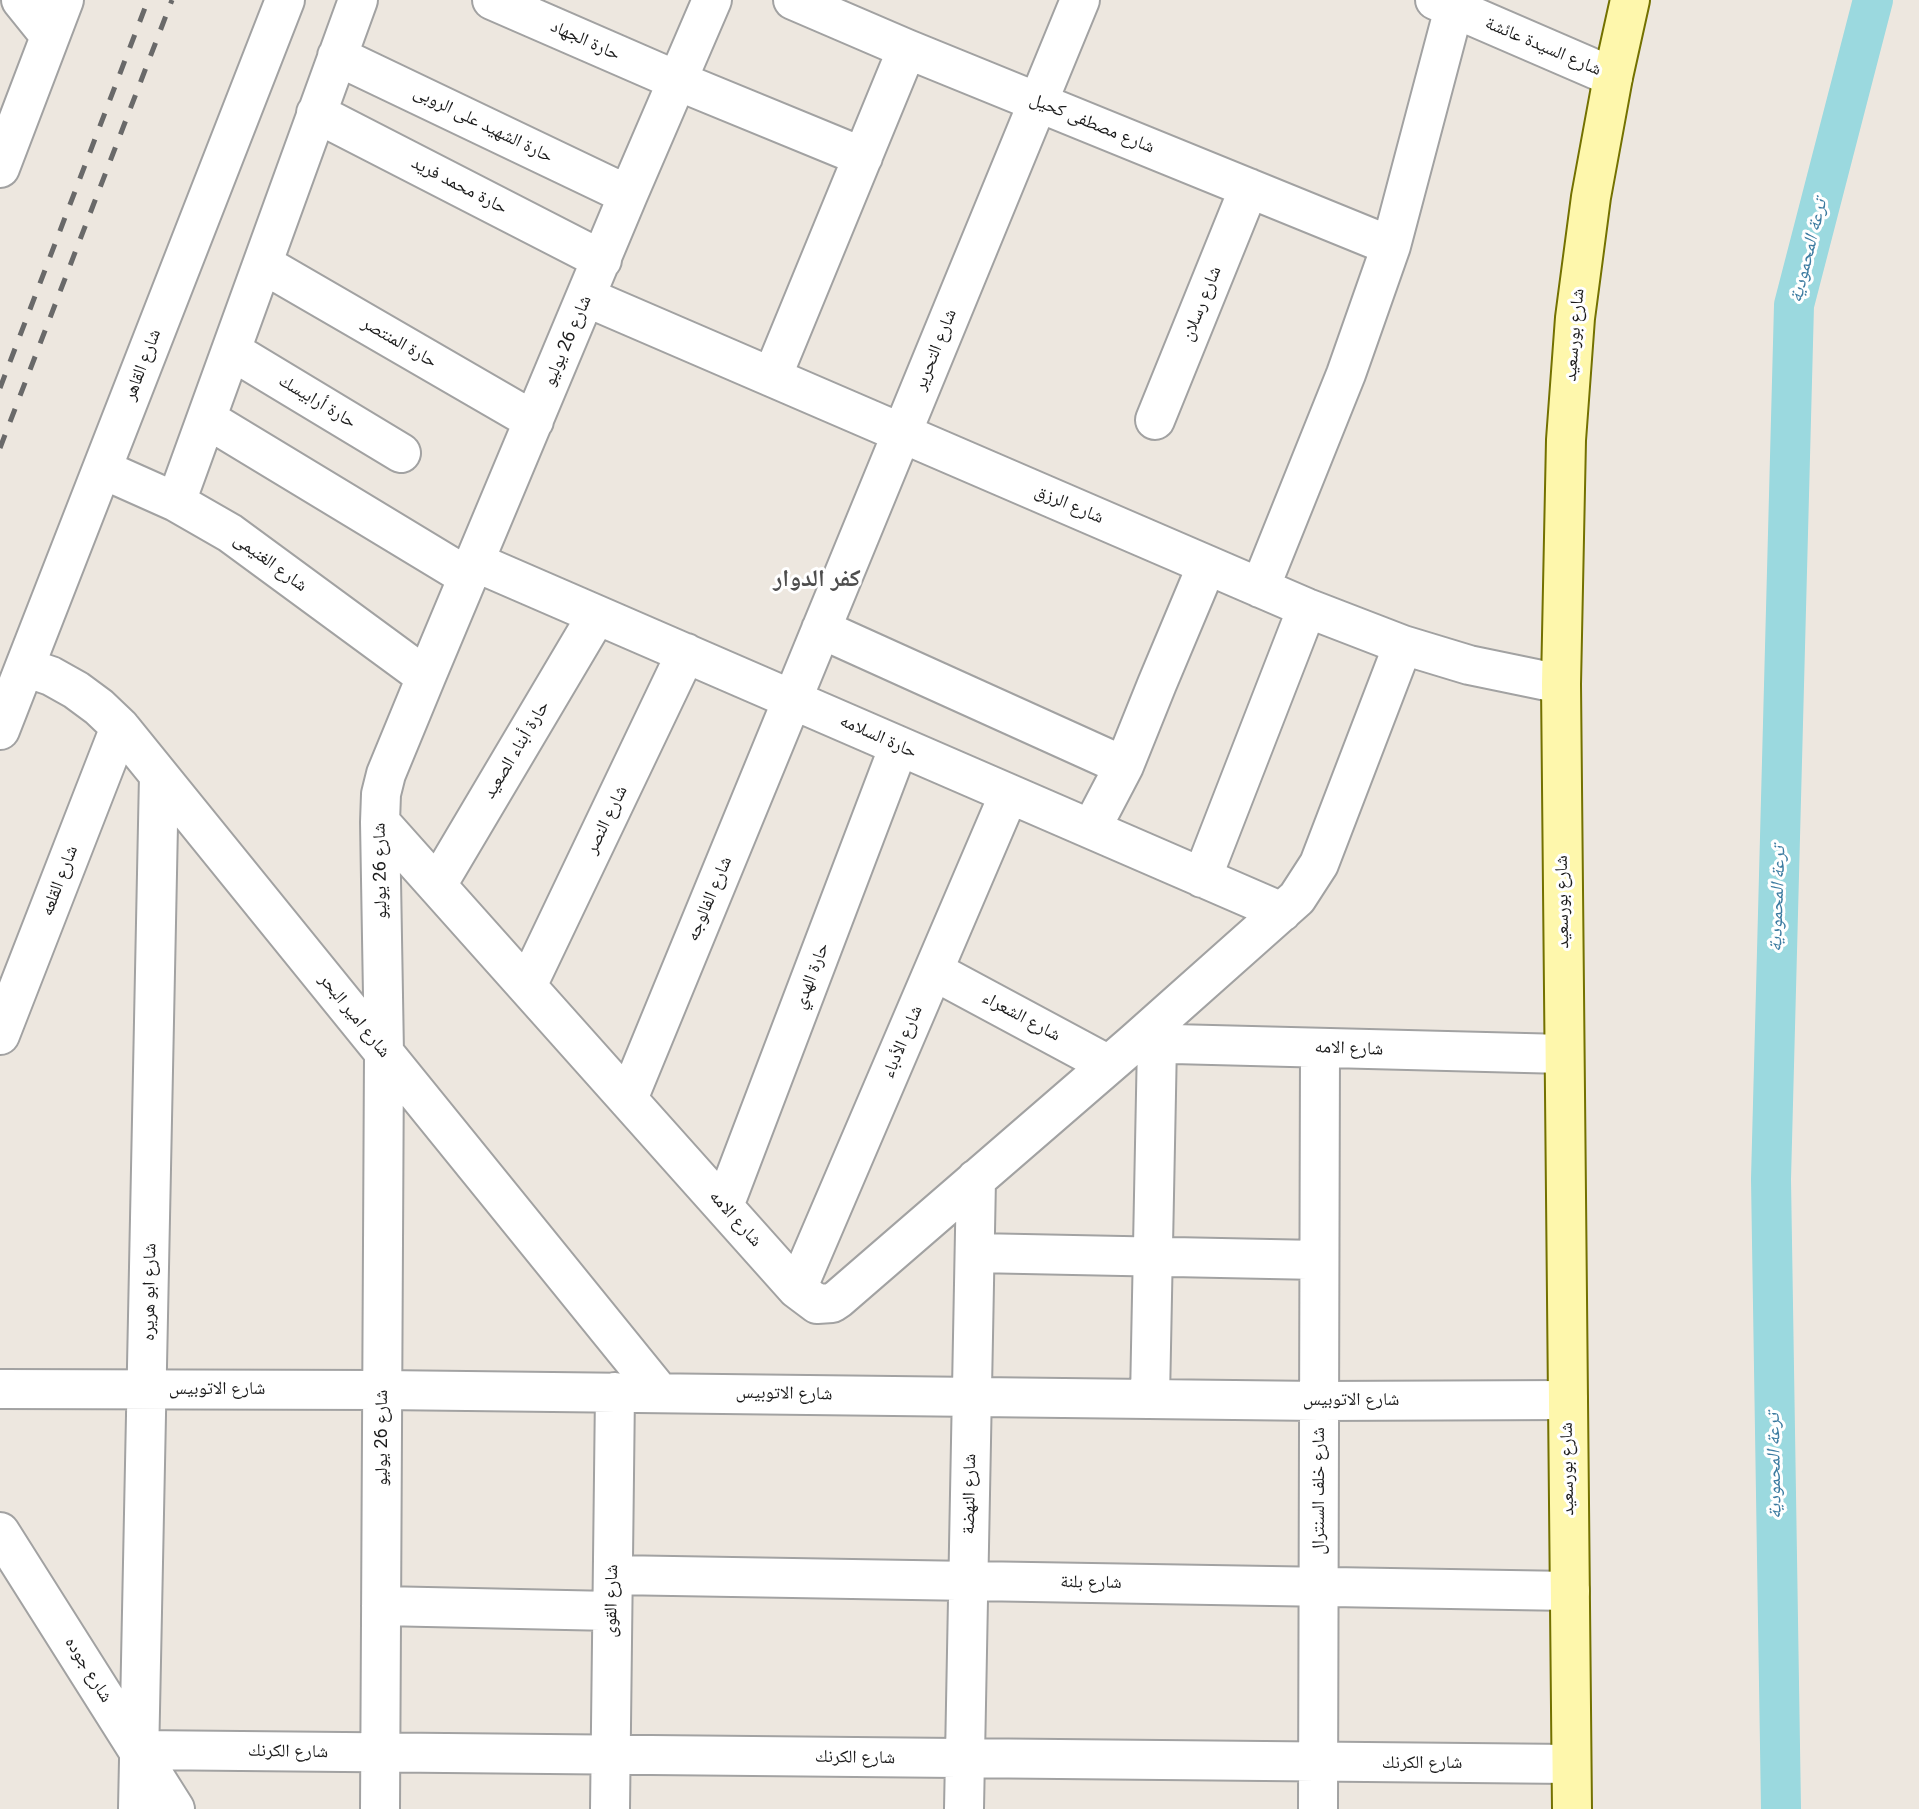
<!DOCTYPE html>
<html>
<head>
<meta charset="utf-8">
<style>
  body { margin:0 }
  canvas { display:block; background:#ede7df }
</style>
</head>
<body>
<canvas width="1919" height="1809"></canvas>
<script>
const ctx = document.querySelector('canvas').getContext('2d');
ctx.lineJoin = 'round';
const poly = rows => new Path2D(rows.map(r => 'M' + r).join(''));
function stroke(path, color, width, dash) { ctx.strokeStyle = color; ctx.lineWidth = width; ctx.lineCap = dash ? 'butt' : 'round'; ctx.setLineDash(dash || []); ctx.stroke(path); }
function write(font, color, halo, rows, align = 'center') {
  ctx.font = font + ' Roboto,"Noto Naskh Arabic",sans-serif'; ctx.lineWidth = 6; ctx.setLineDash([]); ctx.textBaseline = 'middle'; ctx.strokeStyle = halo; ctx.fillStyle = color; for (const [text, x, y, turn = 0] of rows) {
    ctx.save(); ctx.translate(x, y); ctx.rotate((+turn || 0) * Math.PI / 180); ctx.textAlign = isNaN(turn) ? turn : align; if (halo) ctx.strokeText(text, 0, 0); ctx.fillText(text, 0, 0); ctx.restore();
  }
}
stroke(poly([
  [1781,1809,1771,1179,1794,305,1873,0]
]), '#9bd9df', 40);
const street = poly([
  [21,0,50,36],
  [492,0,678,81,863,157],
  [793,0,907,49,1391,246],
  [1435,0,1613,77],
  [337,56,628,195],
  [316,113,602,260],
  [0,168,64,0],
  [263,264,534,421],
  [586,297,1307,608,1403,645,1469,665,1561,684],
  [232,351,401,453],
  [772,377,907,49],
  [207,419,468,577],
  [1155,420,1249,188],
  [102,469,176,502,230,533,426,677],
  [176,502,358,0],
  [475,562,1282,912],
  [1260,588,1346,374,1391,246,1454,8],
  [821,629,1124,766],
  [25,667,51,676,76,690,99,707,120,727,660,1393],
  [0,730,285,0],
  [380,822,797,1289,817,1304,832,1303,838,1299,1134,1043,1297,898,1319,864,1403,645],
  [1091,829,1124,766,1157,684,1207,565],
  [1202,878,1307,608],
  [437,885,597,615],
  [934,971,1107,1064],
  [527,986,686,653],
  [0,1035,120,727],
  [1134,1043,1564,1054],
  [628,1099,1080,0],
  [724,1206,899,746],
  [975,1253,1319,1260],
  [797,1289,1009,794],
  [0,1389,382,1390,1319,1401,1568,1400],
  [1150,1398,1157,1043],
  [0,1532,175,1809],
  [613,1575,1570,1591],
  [381,1606,612,1611],
  [139,1750,1571,1764],
  [138,1809,159,775],
  [380,1809,384,1053,380,822,381,794,386,774,426,677,628,195,712,0],
  [610,1809,615,1392],
  [964,1809,976,1179],
  [1318,1809,1320,1048]
]);
const secondary = poly([
  [1572,1809,1561,684,1566,440,1575,318,1591,197,1613,77,1630,0]
]);
stroke(street, '#a2a2a2', 42);
stroke(secondary, '#737100', 42);
stroke(street, '#fff', 38);
stroke(secondary, '#fef7ac', 38);
stroke(poly([
  [0,388,148,0],
  [0,448,172,0]
]), '#696969', 5, [14, 14]);
write('18px', '#1b1b1b', '#fff', [
  ["حارة الجهاد",585,41,24],
  ["شارع السيدة عائشة",1543,47,23],
  ["شارع مصطفى كحيل",1092,124,22],
  ["حارة الشهيد على الروبى",483,125,26],
  ["حارة محمد فريد",459,186,27],
  ["شارع رسلان",1202,304,-68],
  ["شارع بورسعيد",1575,335,-85],
  ["شارع 26 يوليو",568,341,-67],
  ["حارة المنتصر",399,343,30],
  ["شارع التحرير",936,350,-68],
  ["شارع القاهر",143,365,-69],
  ["حارة أرابيسك",317,402,31],
  ["شارع الرزق",1069,505,23],
  ["شارع الغنيمى",270,563,36],
  ["حارة السلامه",878,737,24],
  ["حارة أبناء الصعيد",517,750,-59],
  ["شارع النصر",607,820,-64],
  ["شارع 26 يوليو",381,871,-91],
  ["شارع القلعه",60,881,-69],
  ["شارع الفالوجه",710,899,-67],
  ["شارع بورسعيد",1563,902,-91],
  ["حارة الهدي",812,976,-69],
  ["شارع امير البحر",354,1016,51],
  ["شارع الشعراء",1021,1017,28],
  ["شارع الأدباء",903,1042,-67],
  ["شارع الامه",1349,1049,2],
  ["شارع الامه",735,1219,48],
  ["شارع ابو هريره",150,1292,-89],
  ["شارع الاتوبيس",217,1389],
  ["شارع الاتوبيس",784,1394,1],
  ["شارع الاتوبيس",1351,1400],
  ["شارع 26 يوليو",382,1438,-90],
  ["شارع بورسعيد",1568,1469,-91],
  ["شارع خلف السنترال",1319,1491,-90],
  ["شارع النهضة",970,1494,-89],
  ["شارع بلنة",1091,1583,1],
  ["شارع القوى",612,1601,-89],
  ["شارع جوده",88,1670,58],
  ["شارع الكرنك",288,1752,1],
  ["شارع الكرنك",855,1758,1],
  ["شارع الكرنك",1422,1763]
]);
write('italic 19px', '#3c7ba0', '#fff', [
  ["ترعة المحمودية",1809,251,-76],
  ["ترعة المحمودية",1778,899,-88],
  ["ترعة المحمودية",1775,1466,-91]
]);
write('bold 24px', '#4e4e4e', '#fff', [
  ["كفر الدوار",817,580]
]);
</script>
</body>
</html>
